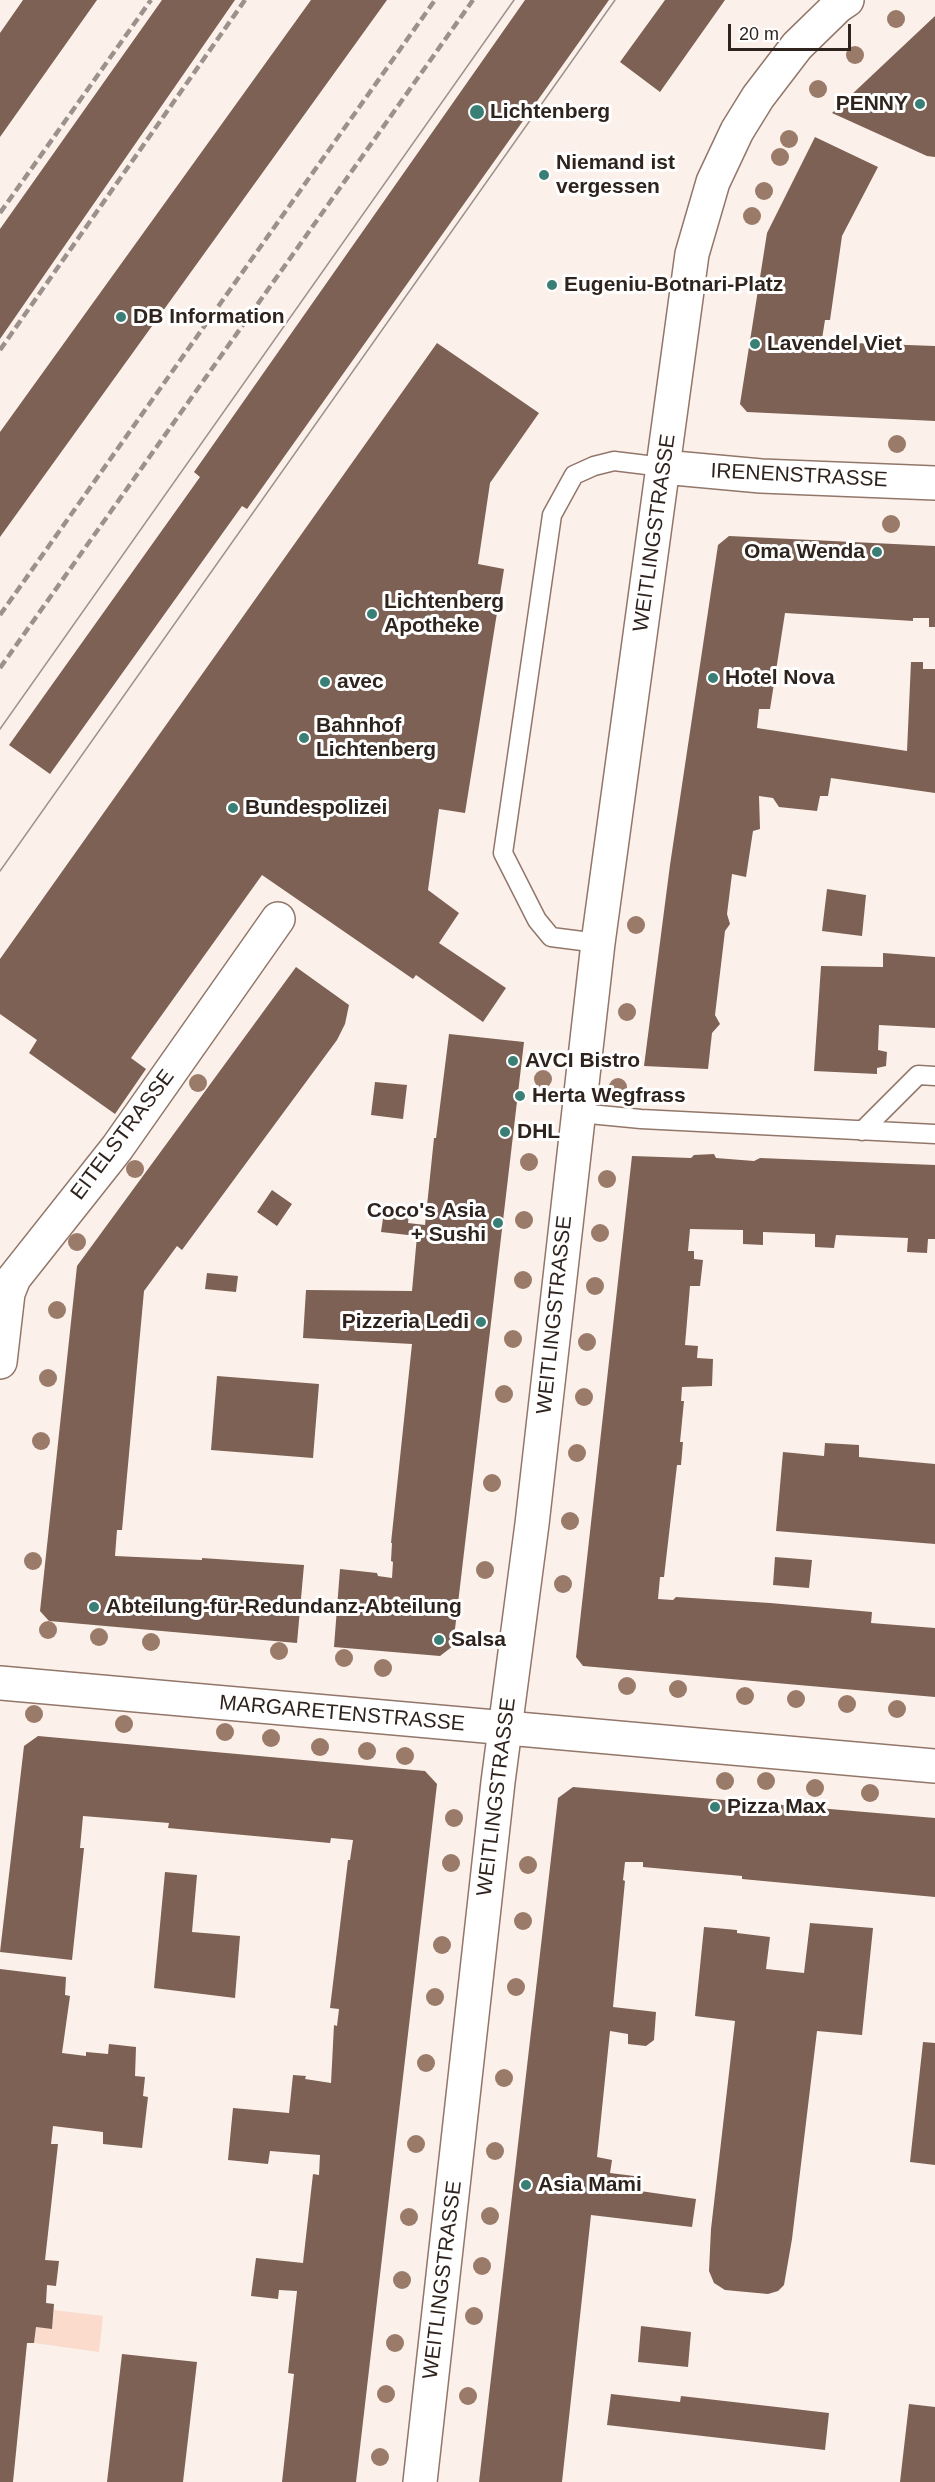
<!DOCTYPE html>
<html>
<head>
<meta charset="utf-8">
<style>
  body { margin:0 }
  #map { position:relative; width:935px; height:2482px; overflow:hidden; background:#fcf0ea; font-family:Helvetica,sans-serif }
  canvas { display:block }
  .scale { position:absolute; left:728px; top:24px; width:123px; height:27px; box-sizing:border-box; border:3px solid #2f231e; border-top:0; padding-left:8px; font-size:18px; line-height:21px; white-space:nowrap; color:#2f231e; -webkit-text-stroke:4px #fff; paint-order:stroke }
</style>
</head>
<body>
<div id="map">
<canvas width="935" height="2482"></canvas>
<div class="scale">20 m</div>
</div>
<script>
const ctx = document.querySelector('canvas').getContext('2d');
ctx.lineJoin = 'round';
function paint(path, color) { ctx.fillStyle = color; ctx.fill(path, 'evenodd'); }
const poly = rows => new Path2D(rows.map(r => 'M' + r).join(''));
function stroke(path, color, width, dash) { ctx.strokeStyle = color; ctx.lineWidth = width; ctx.lineCap = dash ? 'butt' : 'round'; ctx.setLineDash(dash || []); ctx.stroke(path); }
function write(font, color, halo, rows, align = 'center') {
  ctx.font = font + ' Helvetica,sans-serif'; ctx.lineWidth = 6; ctx.setLineDash([]); ctx.textBaseline = 'middle'; ctx.strokeStyle = halo; ctx.fillStyle = color; for (const [text, x, y, turn = 0] of rows) {
    ctx.save(); ctx.translate(x, y); ctx.rotate((+turn || 0) * Math.PI / 180); ctx.textAlign = isNaN(turn) ? turn : align; if (halo) ctx.strokeText(text, 0, 0); ctx.fillText(text, 0, 0); ctx.restore();
  }
}
paint(poly([
  [54,2310,103,2316,99,2352,34,2343,36,2327,52,2329]
]), '#fadbcc');
paint(poly([
  [23,0,97,0,0,137,0,33],
  [162,0,235,0,0,339,0,229],
  [311,0,387,0,0,537,0,432],
  [525,0,609,0,247,509,242,506,50,774,9,745,200,477,194,472],
  [665,0,725,0,660,92,620,62],
  [935,16,935,157,927,156,832,113],
  [815,137,878,167,842,236,830,320,825,320,822,339,828,344,853,347,853,343,935,346,935,421,747,412,740,404,767,233],
  [437,343,539,413,490,483,478,564,504,569,465,813,439,809,428,890,459,913,439,943,506,988,483,1022,416,975,413,979,262,875,131,1058,146,1069,115,1114,29,1053,37,1040,0,1014,0,959],
  [729,536,935,546,935,627,929,627,929,618,913,618,913,621,785,613,770,709,759,709,757,728,907,751,911,662,923,662,923,669,935,669,935,793,831,778,828,796,820,796,817,811,779,807,773,798,759,796,760,829,753,831,746,877,732,874,727,914,730,924,725,931,715,1015,720,1024,712,1033,708,1069,644,1066,670,865,718,545],
  [827,889,866,895,862,936,822,931],
  [883,953,935,957,935,1028,879,1025,878,1050,887,1052,886,1066,877,1068,877,1074,814,1071,821,966,883,967],
  [296,967,349,1005,345,1024,337,1040,182,1250,177,1246,144,1291,122,1530,117,1530,115,1556,202,1560,202,1558,304,1565,297,1643,49,1621,40,1611,77,1266],
  [449,1034,524,1042,453,1646,440,1656,334,1647,340,1569,377,1573,378,1576,392,1578,393,1562,391,1561,392,1543,391,1543,412,1344,303,1338,306,1290,412,1291,417,1236,381,1232,384,1212,409,1214,408,1223,425,1225,434,1138,436,1138],
  [375,1082,407,1085,403,1119,371,1115],
  [714,1154,716,1158,754,1161,760,1158,935,1165,935,1239,928,1239,927,1253,907,1252,908,1238,836,1235,834,1248,815,1247,815,1234,763,1232,763,1245,743,1244,743,1230,690,1229,688,1251,694,1251,694,1259,703,1260,700,1286,690,1286,685,1345,698,1346,697,1358,713,1359,712,1386,682,1387,681,1401,684,1401,680,1442,683,1442,681,1465,677,1465,664,1577,660,1577,658,1599,673,1600,676,1597,770,1603,872,1612,871,1623,935,1628,935,1697,583,1666,576,1657,632,1156,691,1158,694,1155],
  [272,1190,292,1204,277,1226,257,1212],
  [207,1273,238,1276,236,1292,205,1289],
  [217,1376,319,1384,313,1458,211,1450],
  [825,1443,859,1445,859,1457,935,1464,935,1544,776,1531,783,1452,824,1456],
  [775,1557,812,1560,809,1588,773,1585],
  [38,1736,425,1771,437,1784,356,2482,282,2482,294,2374,288,2373,297,2291,279,2290,278,2299,251,2296,256,2258,303,2263,313,2174,319,2175,320,2155,270,2151,268,2164,228,2160,233,2108,289,2113,293,2075,306,2076,305,2079,331,2083,334,2025,337,2026,339,2009,330,2008,348,1860,350,1860,353,1840,331,1838,330,1843,168,1828,169,1823,83,1816,80,1848,84,1848,72,1960,0,1952,24,1746],
  [573,1787,935,1818,935,1897,742,1879,742,1876,643,1867,643,1862,625,1862,623,1880,625,1881,613,2007,656,2012,654,2040,646,2046,628,2044,628,2034,610,2031,597,2157,612,2160,610,2173,634,2176,633,2190,696,2199,692,2227,591,2215,562,2482,479,2482,558,1798],
  [165,1872,197,1875,192,1932,240,1936,235,1998,154,1988],
  [810,1923,873,1928,862,2035,817,2031,792,2239,784,2285,778,2291,768,2294,725,2290,714,2283,709,2271,711,2229,735,2021,695,2016,704,1927,737,1930,737,1933,770,1937,766,1969,804,1973],
  [0,1969,66,1977,65,1995,70,1996,62,2053,86,2056,86,2052,108,2054,109,2044,136,2047,135,2076,145,2077,143,2096,148,2097,142,2148,103,2144,103,2132,53,2126,51,2144,58,2144,45,2260,59,2261,56,2286,47,2285,46,2303,54,2304,52,2329,36,2327,34,2343,27,2343,13,2482,0,2482],
  [923,2042,935,2043,935,2165,910,2162],
  [641,2326,691,2332,688,2367,638,2362],
  [122,2354,197,2362,183,2482,107,2482],
  [611,2394,680,2402,681,2396,829,2413,825,2450,607,2425],
  [909,2404,935,2407,935,2482,900,2482]
]), '#7c6154');
const service = poly([
  [598,943,551,937,537,920,503,853,552,515,574,475,594,466,614,461,663,467],
  [579,1113,641,1119,935,1134],
  [862,1131,918,1075,935,1076]
]);
const minor = poly([
  [0,1362,8,1293,14,1278,117,1148,278,919],
  [0,1683,935,1766]
]);
const tertiary = poly([
  [663,467,761,476,935,483],
  [420,2482,498,1782,532,1524,598,943,692,254,713,182,737,131,758,97,797,46,838,6,847,0]
]);
stroke(service, '#927669', 21);
stroke(minor, '#927669', 36);
stroke(tertiary, '#927669', 36);
stroke(service, '#fff', 18);
stroke(minor, '#fff', 33);
stroke(tertiary, '#fff', 33);
stroke(poly([
  [0,729,514,0],
  [0,871,615,0]
]), '#9d918c', 1.5);
stroke(poly([
  [0,213,151,0],
  [0,350,245,0],
  [0,615,435,0],
  [0,668,473,0]
]), '#9d918c', 4.5, [9, 4.5]);
ctx.fillStyle = '#9a7b69';
for (const [x, y] of [
  [896,19],
  [855,55],
  [818,89],
  [789,139],
  [780,157],
  [764,191],
  [752,216],
  [897,444],
  [891,524],
  [636,925],
  [627,1012],
  [543,1079],
  [198,1083],
  [618,1087],
  [529,1162],
  [135,1169],
  [607,1179],
  [524,1220],
  [600,1233],
  [77,1242],
  [523,1280],
  [595,1286],
  [57,1310],
  [513,1339],
  [587,1342],
  [48,1378],
  [504,1394],
  [584,1397],
  [41,1441],
  [577,1453],
  [492,1483],
  [570,1521],
  [33,1561],
  [485,1570],
  [563,1584],
  [48,1630],
  [99,1637],
  [151,1642],
  [279,1651],
  [344,1658],
  [383,1668],
  [627,1686],
  [678,1689],
  [745,1696],
  [796,1699],
  [847,1704],
  [897,1709],
  [34,1714],
  [124,1724],
  [225,1732],
  [271,1738],
  [320,1747],
  [367,1751],
  [405,1756],
  [725,1781],
  [766,1781],
  [815,1788],
  [870,1793],
  [454,1818],
  [451,1863],
  [528,1865],
  [523,1921],
  [442,1945],
  [516,1987],
  [435,1997],
  [426,2063],
  [504,2078],
  [416,2144],
  [495,2151],
  [490,2216],
  [409,2217],
  [482,2266],
  [402,2280],
  [474,2316],
  [395,2343],
  [386,2394],
  [468,2396],
  [380,2457]
]) { ctx.beginPath(); ctx.arc(x, y, 9, 0, 2 * Math.PI); ctx.fill(); }
for (const [x, y, r, color] of [
  [920,104,6,"#397f76"],
  [477,112,8,"#397f76"],
  [544,175,6,"#397f76"],
  [552,285,6,"#397f76"],
  [121,317,6,"#397f76"],
  [755,344,6,"#397f76"],
  [877,552,6,"#397f76"],
  [372,614,6,"#397f76"],
  [713,678,6,"#397f76"],
  [325,682,6,"#397f76"],
  [304,738,6,"#397f76"],
  [233,808,6,"#397f76"],
  [513,1061,6,"#397f76"],
  [520,1096,6,"#397f76"],
  [505,1132,6,"#397f76"],
  [498,1223,6,"#397f76"],
  [481,1322,6,"#397f76"],
  [94,1607,6,"#397f76"],
  [439,1640,6,"#397f76"],
  [715,1807,6,"#397f76"],
  [526,2185,6,"#397f76"]
]) { const dot = new Path2D(); dot.arc(x, y, r, 0, 2 * Math.PI); ctx.fillStyle = color; ctx.fill(dot); stroke(dot, '#fff', 2); }
write('bold 21px', '#2f231e', '#fff', [
  ["PENNY",908,104,"right"],
  ["Lichtenberg",490,112],
  ["Niemand ist",556,163],
  ["vergessen",556,187],
  ["Eugeniu-Botnari-Platz",564,285],
  ["DB Information",133,317],
  ["Lavendel Viet",767,344],
  ["Oma Wenda",865,552,"right"],
  ["Lichtenberg",384,602],
  ["Apotheke",384,626],
  ["Hotel Nova",725,678],
  ["avec",337,682],
  ["Bahnhof",316,726],
  ["Lichtenberg",316,750],
  ["Bundespolizei",245,808],
  ["AVCI Bistro",525,1061],
  ["Herta Wegfrass",532,1096],
  ["DHL",517,1132],
  ["Coco's Asia",486,1211,"right"],
  ["+ Sushi",486,1235,"right"],
  ["Pizzeria Ledi",469,1322,"right"],
  ["Abteilung-für-Redundanz-Abteilung",106,1607],
  ["Salsa",451,1640],
  ["Pizza Max",727,1807],
  ["Asia Mami",538,2185]
], 'left');
write('21px', '#2f231e', '#fff', [
  ["IRENENSTRASSE",799,476,3],
  ["WEITLINGSTRASSE",655,533,-82],
  ["EITELSTRASSE",123,1135,-53],
  ["WEITLINGSTRASSE",555,1315,-84],
  ["MARGARETENSTRASSE",342,1714,5],
  ["WEITLINGSTRASSE",497,1797,-83],
  ["WEITLINGSTRASSE",443,2280,-83]
]);
</script>
</body>
</html>
